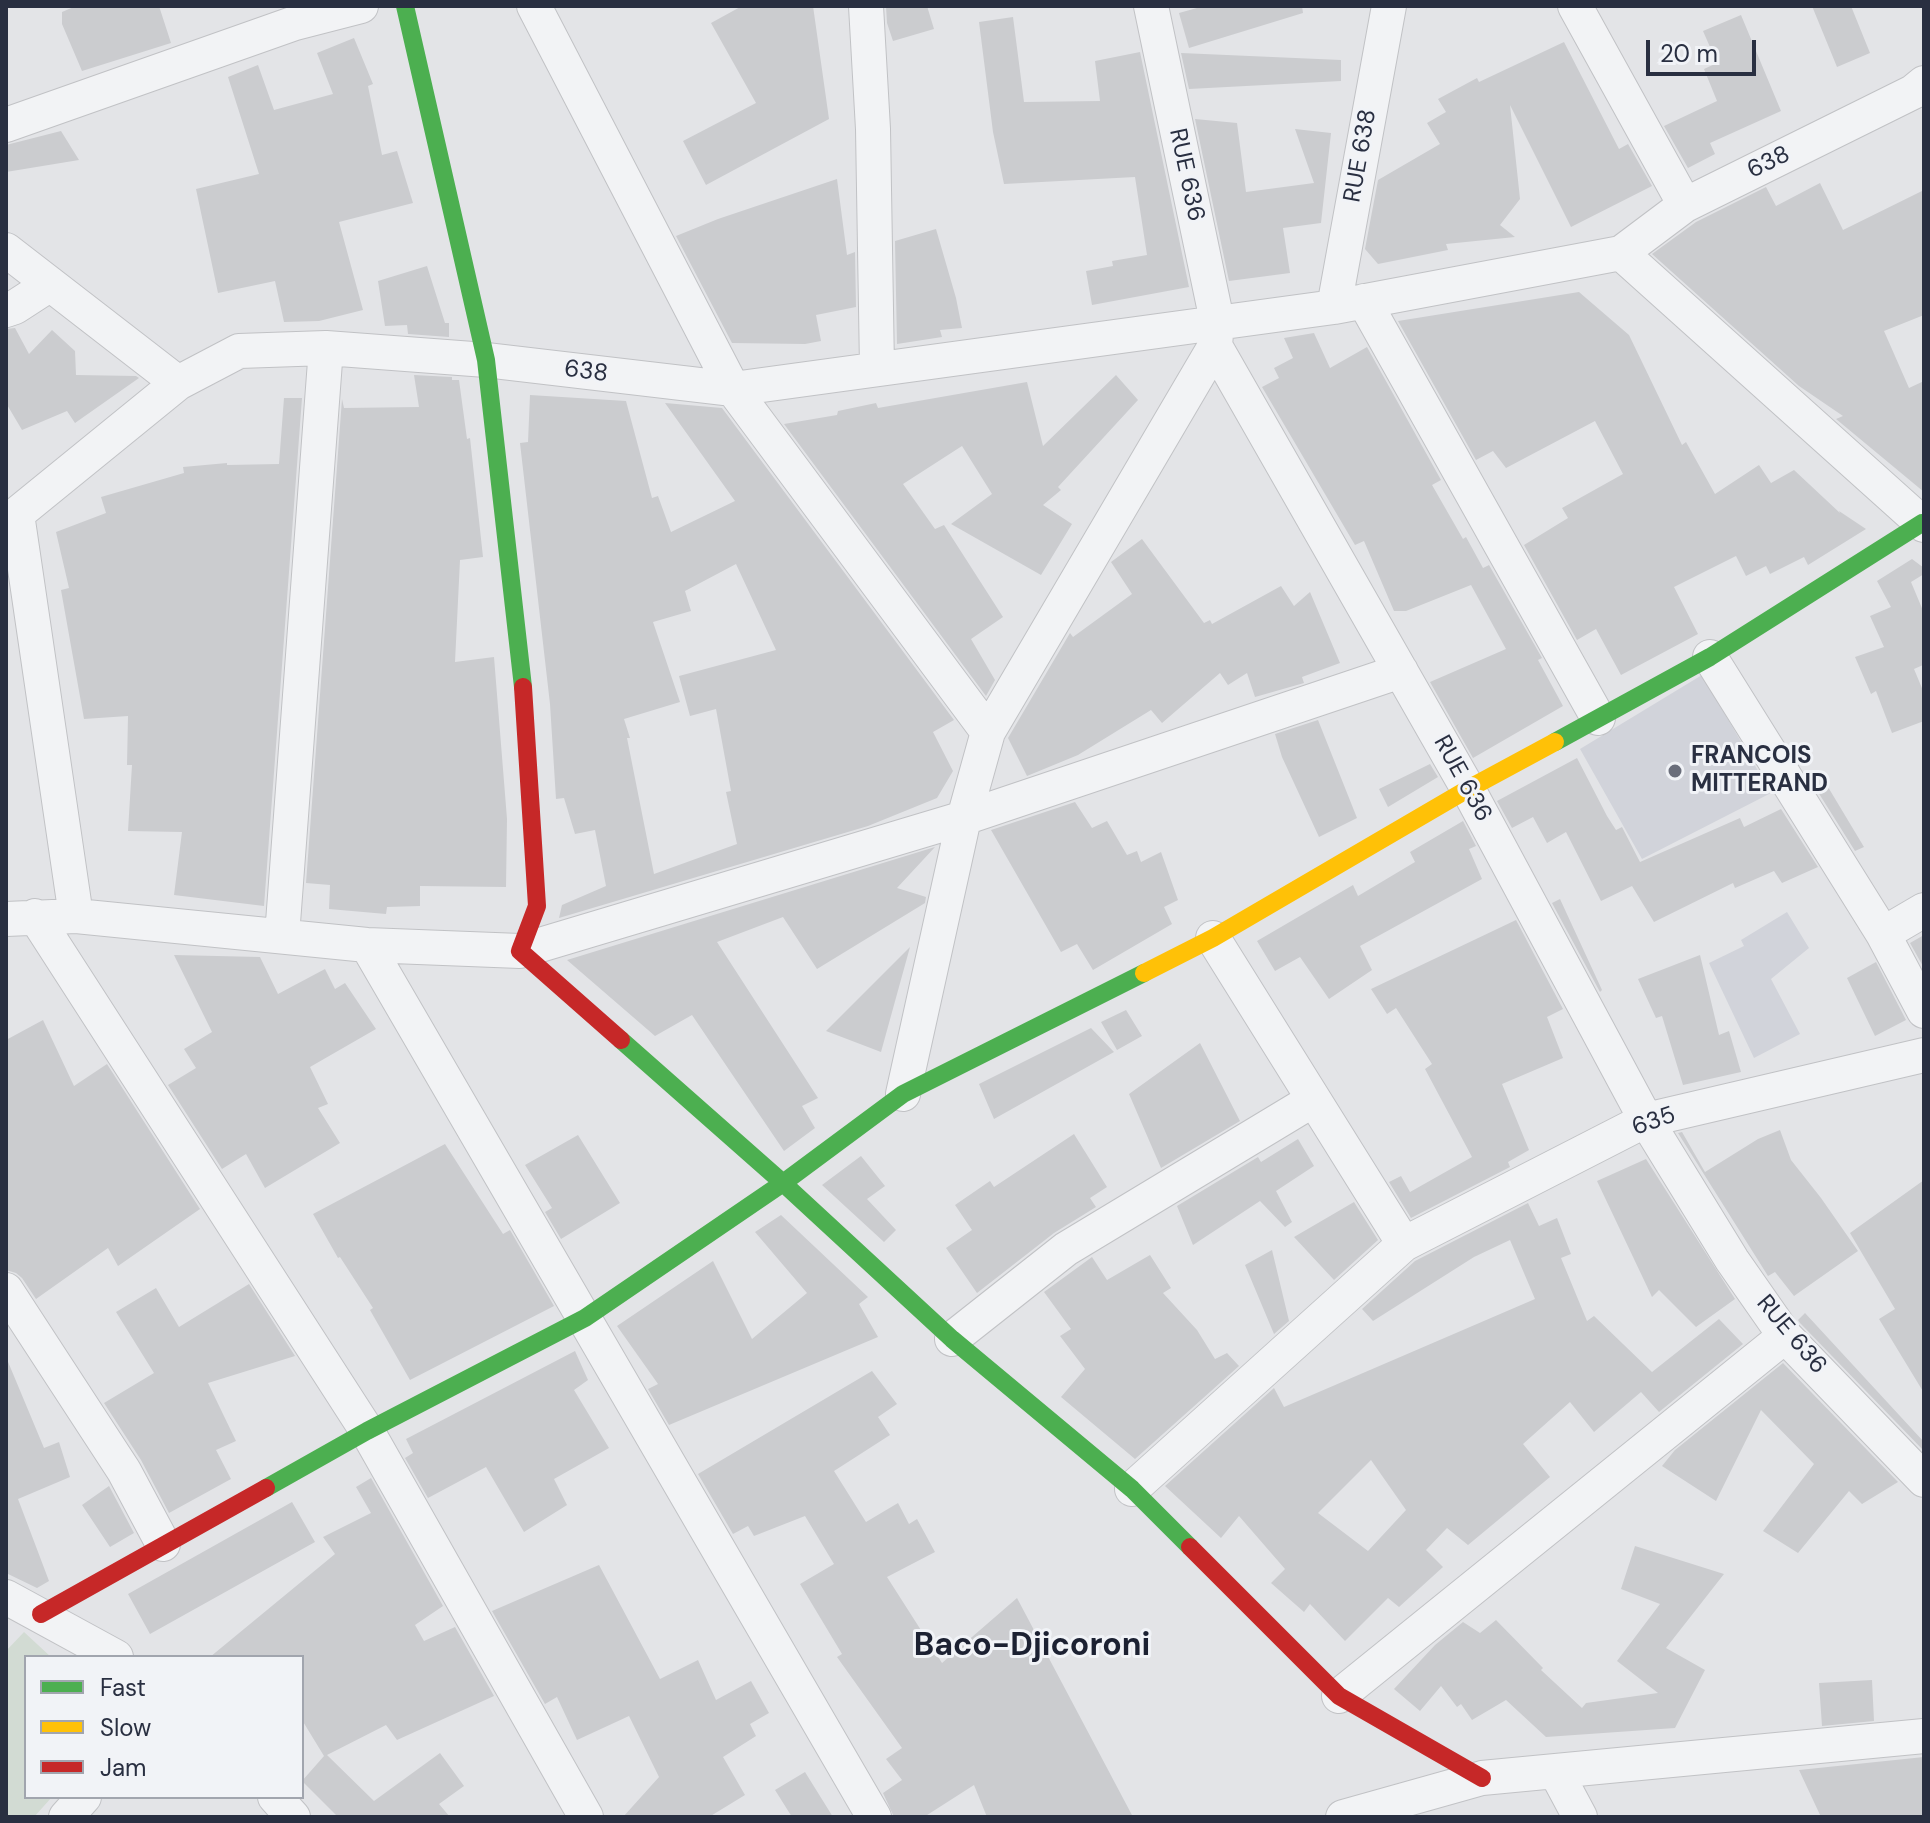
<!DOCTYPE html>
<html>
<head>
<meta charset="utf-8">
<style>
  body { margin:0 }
  #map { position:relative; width:1930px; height:1823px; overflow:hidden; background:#e3e4e7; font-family:"DM Sans",sans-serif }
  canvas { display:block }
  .frame { position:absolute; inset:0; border:8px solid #292f41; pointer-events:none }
  .legend { position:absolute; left:24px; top:1655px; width:280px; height:144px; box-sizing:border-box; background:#f1f3f7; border:2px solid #a1a5ae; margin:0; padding:10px 14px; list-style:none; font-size:24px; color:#292f41 }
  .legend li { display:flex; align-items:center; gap:16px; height:40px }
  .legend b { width:40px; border:2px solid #a1a5ae }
  .scale { position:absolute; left:1646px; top:40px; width:110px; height:36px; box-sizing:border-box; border:4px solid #292f41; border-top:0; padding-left:10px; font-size:24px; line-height:28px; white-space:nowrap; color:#292f41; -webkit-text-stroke:6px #f1f3f7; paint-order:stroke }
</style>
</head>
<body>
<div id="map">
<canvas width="1930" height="1823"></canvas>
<div class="frame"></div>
<ul class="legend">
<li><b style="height:10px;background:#4caf50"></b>Fast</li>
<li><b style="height:10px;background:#ffc107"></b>Slow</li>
<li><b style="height:10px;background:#c62828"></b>Jam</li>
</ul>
<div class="scale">20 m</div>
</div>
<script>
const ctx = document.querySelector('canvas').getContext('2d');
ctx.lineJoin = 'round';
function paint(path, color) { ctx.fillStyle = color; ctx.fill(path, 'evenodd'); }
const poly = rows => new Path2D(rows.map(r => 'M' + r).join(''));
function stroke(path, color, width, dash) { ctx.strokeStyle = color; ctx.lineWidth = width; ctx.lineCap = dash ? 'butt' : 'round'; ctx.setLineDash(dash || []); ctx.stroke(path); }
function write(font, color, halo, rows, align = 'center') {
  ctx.font = font + ' "DM Sans",sans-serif'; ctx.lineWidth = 6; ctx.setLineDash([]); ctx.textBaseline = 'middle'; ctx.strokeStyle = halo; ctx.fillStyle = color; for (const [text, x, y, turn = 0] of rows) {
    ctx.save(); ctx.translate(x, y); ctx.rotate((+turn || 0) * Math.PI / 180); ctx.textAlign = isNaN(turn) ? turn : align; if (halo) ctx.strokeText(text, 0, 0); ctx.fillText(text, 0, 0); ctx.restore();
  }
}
paint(poly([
  [1702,675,1771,793,1642,859,1580,749],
  [1787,912,1809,948,1771,979,1800,1034,1754,1058,1709,963,1744,946,1741,940]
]), '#d1d3da');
paint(poly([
  [24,1632,51,1657,26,1657,26,1797,52,1797,34,1817,6,1817,6,1651]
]), '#d2dbd3');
paint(poly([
  [76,6,159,6,171,43,82,71,62,24,62,12],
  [742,6,813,6,829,119,706,185,683,141,756,103,711,23],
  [886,6,927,6,934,29,893,41,887,23],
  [1204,6,1302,6,1303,13,1189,48,1179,13],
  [1812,6,1851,6,1870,53,1837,67],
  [1741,15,1781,111,1710,143,1715,154,1688,168,1664,126,1717,101,1704,69,1717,63,1703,31],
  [1013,17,1024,102,1100,101,1095,61,1140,52,1189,287,1092,305,1086,271,1113,266,1112,261,1147,255,1135,177,1004,184,993,132,979,22],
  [354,38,373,84,368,86,382,155,397,151,413,203,339,222,363,310,319,321,284,322,275,281,218,293,196,189,259,174,228,77,258,65,274,110,333,94,317,53],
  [1564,42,1619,149,1628,144,1652,186,1571,227,1510,105,1520,199,1500,225,1515,237,1446,244,1448,250,1378,264,1365,249,1378,180,1440,144,1427,123,1446,112,1438,99,1477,78,1479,82],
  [1181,53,1341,60,1341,81,1189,89],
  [1195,119,1237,123,1246,192,1314,183,1295,129,1331,133,1321,223,1283,228,1290,273,1229,281],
  [61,131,79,160,6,172,6,145],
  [837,179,847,255,855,252,856,307,816,315,821,341,805,344,732,343,676,236,718,219],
  [1820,183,1843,230,1924,190,1924,315,1884,331,1909,388,1924,381,1924,492,1836,419,1843,416,1799,386,1652,254,1696,222,1766,187,1776,206],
  [936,229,956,298,962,328,940,330,942,337,897,344,895,241],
  [427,266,445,323,449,323,449,337,408,334,407,325,385,326,378,281],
  [1579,292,1629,335,1682,445,1686,442,1715,494,1759,465,1771,483,1794,470,1840,513,1839,511,1866,529,1808,565,1804,557,1770,574,1766,566,1746,576,1736,556,1674,587,1698,634,1621,675,1596,629,1577,640,1524,545,1568,518,1562,508,1623,474,1595,421,1506,468,1493,451,1476,460,1398,321],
  [15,328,29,354,52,330,75,351,76,375,136,376,139,378,75,423,67,411,22,430,6,403,6,329],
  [1314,333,1330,368,1367,347,1441,480,1432,485,1463,539,1466,537,1483,568,1489,565,1542,658,1538,660,1563,706,1473,758,1430,682,1506,649,1471,585,1406,611,1394,611,1364,541,1355,545,1262,387,1279,378,1274,368,1293,358,1284,338],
  [414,375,452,377,452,380,459,380,467,439,470,438,483,557,460,560,455,662,494,657,507,819,506,887,420,886,420,906,387,907,386,914,329,909,330,885,306,883,342,399,344,408,419,407],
  [1116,375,1138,400,1058,487,1061,490,1043,505,1072,524,1041,575,951,524,992,494,962,446,903,484,935,529,944,525,1003,617,971,639,995,680,986,696,784,424,837,415,838,411,876,403,878,408,1027,382,1043,446],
  [530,395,626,401,652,498,658,496,671,532,735,501,665,403,722,408,954,720,933,732,953,771,937,798,868,826,559,918,562,905,606,886,595,830,575,834,564,798,556,799,550,704,520,443,528,442],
  [736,564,776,650,679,676,690,716,716,709,731,791,726,792,737,844,654,874,627,738,630,738,624,719,680,702,653,622,691,611,685,591],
  [284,398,302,398,264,906,174,895,182,832,128,831,132,765,127,765,128,716,84,719,61,590,69,588,56,532,106,513,101,497,184,473,183,467,227,463,227,465,279,464],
  [1142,539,1204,623,1210,620,1212,624,1281,586,1294,606,1310,592,1340,663,1302,677,1304,683,1255,697,1247,673,1228,685,1220,673,1162,723,1151,710,1078,755,1027,776,1008,738,1070,633,1073,637,1132,594,1111,562],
  [1912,559,1924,568,1924,574,1911,582,1924,613,1924,667,1923,665,1914,669,1924,693,1924,721,1892,733,1876,691,1871,694,1855,657,1884,647,1870,616,1891,607,1877,581],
  [1318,720,1357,818,1319,837,1282,757,1275,734],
  [1577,758,1607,816,1616,830,1622,827,1640,862,1740,818,1744,827,1781,809,1818,867,1782,883,1774,871,1735,888,1733,883,1654,922,1632,886,1601,901,1566,832,1547,843,1533,817,1512,828,1497,801],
  [1430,764,1438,777,1388,807,1379,789],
  [1828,787,1864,847,1855,851,1818,792],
  [1075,802,1092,828,1107,821,1127,855,1137,851,1141,862,1161,852,1178,900,1164,907,1172,924,1093,970,1077,944,1061,952,991,830],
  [1463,821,1476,846,1469,849,1482,879,1360,946,1372,970,1329,999,1300,957,1275,971,1257,941,1353,885,1358,896,1415,862,1410,852],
  [935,847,897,888,926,897,925,903,817,969,783,917,717,942,818,1098,802,1106,815,1128,784,1151,692,1015,655,1036,567,960],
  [1560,899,1602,990,1600,992,1552,903],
  [1516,920,1563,1009,1547,1017,1563,1058,1502,1084,1529,1150,1508,1162,1510,1167,1411,1218,1389,1182,1401,1176,1410,1192,1472,1157,1425,1069,1432,1064,1396,1008,1387,1014,1371,989],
  [1924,935,1924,968,1910,943],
  [910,947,881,1052,826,1031],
  [174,955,260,957,278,994,325,969,335,989,345,983,376,1029,310,1067,328,1104,318,1108,340,1143,265,1188,246,1154,222,1169,168,1085,196,1068,184,1049,212,1032],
  [1700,955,1719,1035,1729,1031,1741,1072,1683,1085,1662,1016,1656,1018,1638,979],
  [1876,962,1906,1020,1875,1036,1847,978],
  [1126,1010,1142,1036,1117,1050,1101,1022],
  [43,1020,74,1086,107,1064,200,1209,118,1266,108,1248,36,1299,22,1278,16,1273,6,1270,6,1040],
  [1091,1028,1114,1052,994,1119,979,1084],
  [1200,1043,1240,1121,1161,1168,1129,1094],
  [1780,1130,1791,1160,1821,1198,1858,1251,1794,1296,1775,1272,1768,1276,1678,1133,1682,1132,1705,1172,1758,1139],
  [1074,1134,1107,1187,1090,1198,1096,1207,1054,1233,977,1293,946,1248,972,1230,955,1205,990,1181,994,1187],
  [578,1135,620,1203,561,1239,545,1212,552,1208,525,1165],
  [1298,1139,1314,1166,1276,1191,1292,1222,1285,1227,1260,1201,1193,1245,1177,1206,1258,1157,1261,1162],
  [445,1144,503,1234,510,1230,554,1306,410,1380,370,1310,373,1308,340,1257,338,1258,313,1214],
  [861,1156,885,1186,867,1199,896,1230,884,1242,822,1185],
  [1646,1159,1735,1299,1696,1327,1659,1290,1652,1297,1597,1181],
  [1924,1180,1924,1393,1879,1319,1895,1309,1850,1233],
  [1354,1202,1378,1240,1334,1280,1294,1237],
  [1528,1203,1539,1226,1557,1218,1571,1254,1561,1258,1587,1321,1594,1316,1652,1372,1719,1319,1743,1344,1659,1412,1641,1392,1594,1432,1570,1402,1523,1444,1550,1477,1468,1545,1447,1528,1426,1550,1443,1567,1399,1607,1388,1598,1345,1641,1310,1604,1304,1612,1271,1583,1285,1569,1239,1516,1221,1538,1165,1486,1274,1388,1284,1407,1535,1299,1510,1240,1474,1257,1373,1321,1362,1309,1415,1261],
  [1371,1460,1406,1510,1368,1551,1318,1513],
  [781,1215,868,1297,859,1304,878,1337,669,1425,648,1389,658,1384,617,1326,713,1261,752,1339,807,1293,755,1232],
  [1272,1250,1289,1321,1274,1334,1245,1265],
  [1150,1255,1171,1288,1163,1293,1197,1330,1215,1359,1227,1353,1239,1366,1135,1459,1061,1397,1085,1369,1060,1336,1071,1329,1044,1292,1092,1257,1107,1280],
  [249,1284,295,1356,208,1383,236,1441,216,1450,231,1479,169,1513,141,1460,104,1403,154,1373,116,1312,156,1288,179,1327],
  [1805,1313,1924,1442,1924,1451,1800,1323,1798,1320],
  [575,1351,588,1380,574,1390,609,1448,554,1479,567,1505,524,1532,486,1467,428,1498,405,1458,413,1453,406,1439],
  [6,1357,44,1448,59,1442,70,1477,18,1499,49,1581,37,1588,6,1573],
  [1783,1363,1898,1482,1862,1504,1849,1491,1798,1553,1763,1531,1814,1464,1761,1410,1716,1501,1662,1466,1675,1450],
  [872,1371,897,1404,878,1417,890,1435,834,1471,866,1522,898,1503,909,1524,917,1519,935,1552,887,1577,942,1663,1017,1598,1133,1817,987,1817,974,1785,924,1817,894,1817,883,1793,902,1780,886,1759,902,1748,837,1657,842,1654,800,1584,834,1564,805,1516,754,1536,748,1526,733,1534,698,1474],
  [371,1478,443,1606,415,1625,424,1641,455,1627,494,1696,397,1740,386,1725,327,1755,374,1801,440,1753,464,1786,439,1804,450,1817,338,1817,302,1781,324,1756,302,1720,302,1657,210,1657,335,1554,323,1537,371,1513,356,1487],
  [109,1486,134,1533,110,1547,82,1505],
  [292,1502,315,1542,150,1634,128,1594],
  [1635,1546,1724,1574,1666,1648,1705,1670,1675,1728,1546,1737,1506,1700,1472,1720,1461,1704,1457,1707,1441,1686,1420,1711,1394,1689,1435,1645,1463,1622,1480,1633,1496,1620,1543,1668,1541,1670,1582,1708,1586,1703,1658,1693,1617,1661,1660,1604,1621,1589],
  [599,1565,660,1679,698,1660,716,1700,751,1681,769,1713,750,1724,756,1736,723,1757,745,1795,709,1817,623,1817,659,1777,629,1716,577,1740,557,1697,545,1704,492,1611],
  [1872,1680,1874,1721,1822,1726,1819,1683],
  [1924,1757,1924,1817,1821,1817,1799,1770],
  [805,1772,833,1817,792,1817,775,1790]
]), '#cbcccf');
const street = poly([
  [534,6,733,389,988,732],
  [866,6,873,129,877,368],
  [1151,6,1217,321,1215,346,1468,789,1646,1120,1732,1260,1785,1336,1924,1480],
  [1575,6,1685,205],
  [6,125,295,23,361,6],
  [6,250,178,383],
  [1621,253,1924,525],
  [1364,301,1598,718],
  [1334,307,1389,6],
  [6,310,15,307,49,285],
  [17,514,76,916],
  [6,520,17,514,178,383,239,351,326,348,486,360,733,389,1334,307,1621,253,1685,205,1913,92,1924,83],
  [1710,657,1883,934,1924,1011],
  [35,916,367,1431,586,1817],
  [6,919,76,916,367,945,520,951,964,818,1401,671],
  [1883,934,1924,910],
  [282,936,326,348],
  [1213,938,1404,1244],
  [367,945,874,1817],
  [903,1094,964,818,988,732,1215,346],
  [6,1290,124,1471,163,1544],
  [952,1339,1066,1249,1313,1100],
  [1132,1489,1404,1244,1646,1120,1924,1055],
  [6,1597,116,1657],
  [1339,1696,1785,1336],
  [1556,1772,1580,1817],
  [275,1797,293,1817],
  [66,1817,84,1797],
  [1343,1817,1482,1778,1924,1736]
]);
stroke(street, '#c1c2c5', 36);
stroke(street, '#f2f3f5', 34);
stroke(poly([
  [405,6,486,360,523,687],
  [1555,742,1710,657,1922,523],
  [621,1040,783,1183,952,1339,1132,1489,1190,1547],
  [266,1488,367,1431,585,1318,783,1183,903,1094,1144,973]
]), '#4caf50', 18);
stroke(poly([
  [1144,973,1213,938,1468,789,1555,742]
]), '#ffc107', 18);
stroke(poly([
  [523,687,537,906,520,951,621,1040],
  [1190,1547,1339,1696,1482,1778],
  [41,1614,266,1488]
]), '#c62828', 18);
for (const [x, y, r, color] of [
  [1675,771,8,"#6a6e7b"]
]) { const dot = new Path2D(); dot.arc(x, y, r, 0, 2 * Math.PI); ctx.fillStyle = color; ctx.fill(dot); stroke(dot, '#f1f3f7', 3); }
write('24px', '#292f41', '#f1f3f7', [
  ["RUE 638",1361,156,-80],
  ["638",1769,163,-26],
  ["RUE 636",1186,175,78],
  ["638",586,372,7],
  ["RUE 636",1462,779,61],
  ["635",1654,1122,-19],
  ["RUE 636",1791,1335,50]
]);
write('bold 24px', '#292f41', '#f1f3f7', [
  ["FRANCOIS",1691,757],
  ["MITTERAND",1691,785]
], 'left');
write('bold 32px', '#1c2132', '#f1f3f7', [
  ["Baco-Djicoroni",1032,1647]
]);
</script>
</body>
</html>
